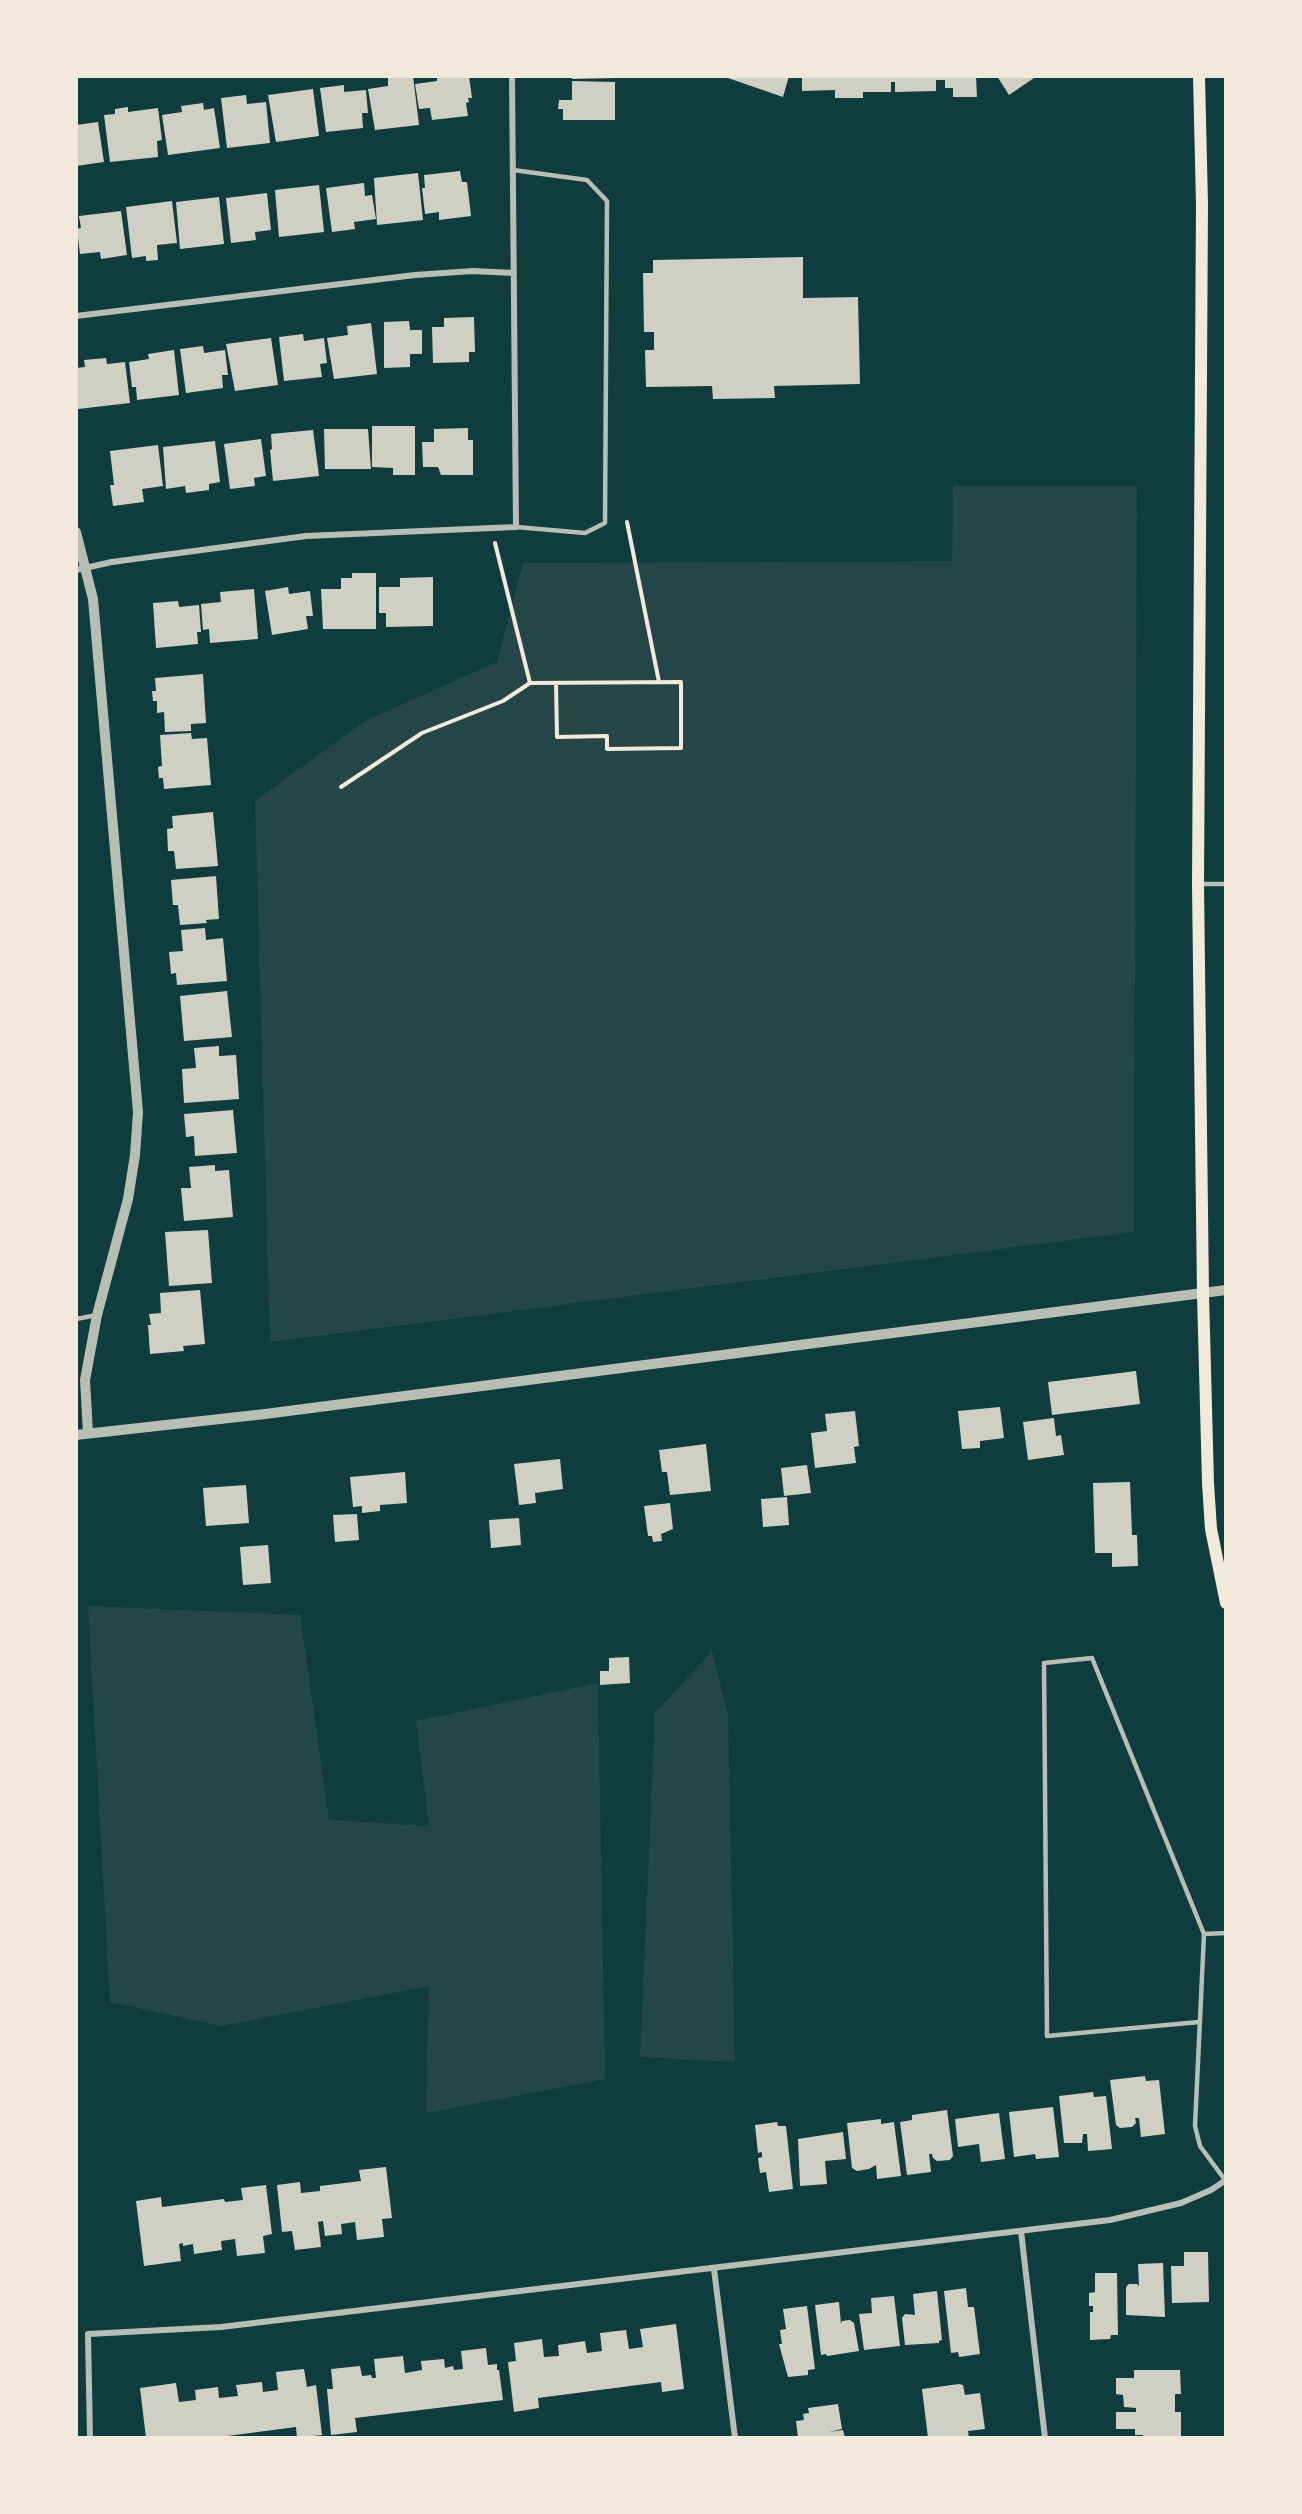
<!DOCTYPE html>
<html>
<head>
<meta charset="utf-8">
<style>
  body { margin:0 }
  #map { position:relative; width:1302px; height:2514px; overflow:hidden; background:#0f3d3e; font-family:"Asap Condensed",sans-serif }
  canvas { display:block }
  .frame { position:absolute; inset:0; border:78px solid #f1e9da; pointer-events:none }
</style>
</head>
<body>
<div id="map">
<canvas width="1302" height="2514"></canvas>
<div class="frame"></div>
</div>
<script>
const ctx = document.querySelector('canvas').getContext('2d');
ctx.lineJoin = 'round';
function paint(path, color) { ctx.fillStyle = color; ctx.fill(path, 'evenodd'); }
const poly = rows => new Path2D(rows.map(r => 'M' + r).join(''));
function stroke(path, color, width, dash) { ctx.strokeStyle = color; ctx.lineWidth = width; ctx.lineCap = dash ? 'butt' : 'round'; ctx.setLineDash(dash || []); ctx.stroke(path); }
paint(poly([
  [953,486,1137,486,1134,1232,270,1342,255,801,365,721,497,662,523,563,952,561],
  [88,1606,300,1615,329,1820,429,1826,416,1721,598,1683,605,2079,426,2113,429,1986,221,2026,110,2002],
  [712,1651,728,1716,735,2062,640,2057,655,1713]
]), '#244646');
paint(poly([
  [413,76,419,125,375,130,368,89,388,86,388,78],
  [437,76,469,76,472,98,468,98,469,102,466,103,468,116,432,120,430,108,419,109,415,84,437,81],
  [572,76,617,76,617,78,572,79],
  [722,76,789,76,783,97],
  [802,76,976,76,977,97,953,97,953,88,945,88,945,80,936,80,936,91,895,92,895,82,891,82,891,92,863,92,863,98,835,98,835,90,802,91],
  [997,76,1037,76,1009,95],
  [572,81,615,82,615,120,563,120,563,109,558,109,559,100,572,100],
  [344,85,344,92,366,90,368,113,362,113,363,128,326,132,320,88],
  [313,89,319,136,276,142,268,95],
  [246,95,247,104,266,102,270,143,227,148,221,98],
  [203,103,204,110,214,108,220,148,168,155,162,115,182,112,181,106],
  [128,107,128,112,158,108,162,140,157,141,158,157,110,162,104,115,115,114,115,109],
  [98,122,104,162,76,166,76,125],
  [460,171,462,182,467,182,471,216,439,220,439,212,425,214,422,188,425,188,424,175],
  [418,173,423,220,377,225,374,178],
  [364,183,365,196,372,195,376,219,354,222,355,229,332,232,326,188],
  [319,185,324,232,279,237,275,190],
  [267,193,271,230,255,232,256,240,231,243,226,198],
  [219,197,224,244,180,249,176,202],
  [172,201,177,243,157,245,158,260,146,261,146,256,132,258,126,207],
  [121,211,127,255,101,259,100,252,80,254,77,229,81,228,79,216],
  [803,257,803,298,858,297,860,384,774,386,775,398,713,399,712,386,646,387,645,350,654,350,654,332,644,332,643,273,653,273,653,260],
  [474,317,475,352,469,352,469,362,433,363,432,327,444,327,444,318],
  [409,321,410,330,422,330,422,354,410,354,410,367,384,368,384,322],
  [371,323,377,374,334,379,327,338,348,335,347,326],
  [303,334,304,341,324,338,327,363,320,364,322,377,284,381,279,337],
  [271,338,278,385,235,391,226,344],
  [203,346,204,353,225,350,228,375,222,375,223,388,186,393,180,349],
  [174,350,179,395,137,400,136,387,132,387,129,362,149,359,148,354],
  [106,358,107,364,125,362,130,403,78,409,76,368,85,367,84,360],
  [372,426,415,426,415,475,393,475,393,468,372,467],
  [468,428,468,440,473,440,473,475,441,475,438,467,423,467,422,442,434,442,434,429],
  [324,429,368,429,371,469,325,469],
  [313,430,319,476,273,481,270,450,272,449,271,434],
  [261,439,266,476,254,478,255,486,230,489,224,444],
  [215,441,220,482,209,484,209,490,186,493,185,486,166,489,163,447],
  [158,445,163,486,142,489,144,502,113,506,110,485,114,485,110,451],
  [352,573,376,573,376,629,323,629,321,589,341,589,341,578,352,578],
  [433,577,433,626,386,627,386,613,379,613,379,587,400,587,400,578],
  [288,587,289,594,310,591,313,616,306,616,308,629,272,635,265,591],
  [254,589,258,639,210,643,209,629,203,630,201,604,221,602,220,592],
  [178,601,179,607,199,605,201,632,197,632,198,644,156,648,153,603],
  [203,674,206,723,191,724,191,731,165,732,164,712,157,713,157,701,153,701,152,691,156,691,155,678],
  [191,733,192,739,207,738,211,785,164,789,163,778,159,778,158,767,162,766,160,735],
  [213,812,218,866,176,869,174,851,168,851,167,829,173,828,172,816],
  [216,876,219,919,206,920,207,923,180,925,178,905,173,905,171,880],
  [205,928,206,940,223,938,227,981,177,985,176,973,171,974,169,952,183,951,181,930],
  [227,991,232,1037,184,1041,180,996],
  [219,1046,219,1056,236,1055,239,1099,184,1103,182,1069,196,1068,194,1048],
  [233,1110,237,1153,195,1156,194,1136,186,1137,184,1114],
  [215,1165,215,1171,229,1170,233,1217,184,1221,181,1188,191,1188,189,1167],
  [208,1230,212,1283,169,1286,165,1232],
  [200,1290,205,1344,183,1346,184,1351,150,1354,148,1325,151,1325,149,1314,161,1313,160,1293],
  [1136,1371,1140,1404,1052,1415,1048,1382],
  [1000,1407,1004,1438,980,1441,980,1448,962,1449,958,1411],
  [855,1411,859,1446,854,1447,856,1463,815,1468,811,1433,827,1431,825,1414],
  [1054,1418,1056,1436,1061,1435,1064,1455,1028,1460,1023,1422],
  [706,1444,711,1491,670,1495,667,1472,662,1472,659,1450],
  [560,1459,563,1489,535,1493,536,1503,519,1505,514,1464],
  [807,1465,811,1493,784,1496,781,1468],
  [405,1472,407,1503,380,1505,380,1511,362,1513,362,1506,353,1507,350,1477],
  [1130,1482,1132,1535,1137,1535,1138,1566,1112,1567,1112,1553,1095,1553,1093,1483],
  [246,1485,249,1523,206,1526,203,1488],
  [787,1497,789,1525,763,1527,761,1499],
  [670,1503,673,1529,661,1534,662,1541,653,1542,652,1536,648,1536,644,1506],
  [357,1514,359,1540,335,1542,333,1515],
  [519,1518,521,1545,491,1548,489,1520],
  [268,1545,271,1583,243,1585,240,1547],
  [629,1657,630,1683,600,1685,600,1671,609,1671,609,1658],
  [1145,2076,1146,2081,1159,2080,1165,2134,1141,2137,1139,2118,1135,2118,1136,2123,1132,2127,1120,2128,1116,2125,1110,2080],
  [1093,2092,1094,2097,1106,2096,1112,2149,1088,2151,1087,2134,1083,2134,1082,2143,1064,2143,1059,2096],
  [1053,2107,1059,2157,1036,2159,1035,2154,1014,2157,1009,2112],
  [947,2110,953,2156,950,2160,937,2161,933,2158,932,2154,929,2154,931,2172,907,2175,900,2122,912,2120,912,2115],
  [999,2113,1005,2159,981,2162,979,2144,958,2147,955,2119],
  [881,2119,881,2124,894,2122,901,2176,877,2179,876,2165,869,2169,857,2171,852,2168,847,2123],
  [777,2122,778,2126,786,2126,793,2189,769,2192,766,2172,760,2173,758,2158,762,2157,762,2152,758,2153,755,2125],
  [843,2132,846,2159,825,2161,827,2184,800,2186,798,2139],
  [386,2167,392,2218,382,2219,384,2237,357,2240,355,2222,341,2224,342,2234,325,2236,323,2221,318,2222,321,2247,295,2250,292,2231,282,2232,277,2185,300,2182,301,2193,320,2191,320,2186,361,2181,359,2170],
  [266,2185,272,2234,263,2236,265,2253,237,2256,235,2239,221,2241,222,2250,194,2254,193,2244,183,2246,183,2243,179,2244,181,2261,144,2266,136,2201,161,2197,162,2207,224,2199,225,2202,243,2200,241,2188],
  [1184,2252,1208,2252,1209,2302,1172,2303,1171,2266,1184,2266],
  [1163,2263,1165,2317,1126,2315,1126,2287,1129,2284,1137,2284,1139,2286,1138,2264],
  [1095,2273,1117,2273,1118,2335,1111,2335,1110,2339,1090,2340,1090,2312,1093,2312,1093,2306,1089,2306,1089,2293,1095,2292],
  [966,2288,968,2307,974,2307,980,2354,959,2357,958,2352,951,2353,944,2291],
  [937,2291,942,2340,939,2341,939,2343,905,2345,902,2318,905,2314,915,2315,913,2294],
  [894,2296,900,2346,864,2350,859,2314,872,2313,871,2298],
  [839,2302,841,2324,842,2321,850,2320,854,2323,859,2351,827,2356,826,2354,821,2355,815,2305],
  [807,2306,815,2369,808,2370,808,2375,788,2377,779,2344,782,2344,780,2330,786,2329,783,2309],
  [676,2324,684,2389,662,2392,661,2382,538,2398,539,2408,514,2412,508,2362,516,2361,514,2343,542,2339,544,2357,559,2356,558,2345,585,2341,587,2353,602,2351,600,2333,626,2330,629,2349,643,2347,640,2329],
  [486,2348,488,2365,497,2364,497,2370,499,2370,503,2400,355,2418,357,2432,331,2435,327,2389,333,2389,331,2369,360,2366,362,2376,371,2375,372,2378,376,2378,374,2359,403,2356,405,2373,422,2370,421,2361,444,2359,445,2368,453,2366,454,2370,463,2369,461,2351],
  [304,2369,307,2387,316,2385,322,2435,297,2438,296,2427,212,2438,146,2438,140,2388,176,2383,179,2402,196,2400,195,2390,218,2387,219,2398,238,2396,236,2385,262,2382,263,2392,278,2390,276,2372],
  [1134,2370,1180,2370,1181,2394,1175,2394,1175,2412,1181,2412,1181,2437,1143,2437,1143,2435,1135,2435,1135,2429,1116,2429,1116,2412,1136,2412,1136,2408,1124,2407,1123,2395,1116,2394,1116,2378,1134,2378],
  [959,2384,963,2385,965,2395,980,2393,985,2429,968,2431,969,2438,928,2438,922,2389],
  [838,2404,842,2429,829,2432,843,2430,845,2438,798,2438,796,2421,804,2420,803,2414,809,2413,808,2408]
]), '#cfcfc3');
stroke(poly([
  [627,522,659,682],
  [530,683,681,682,681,748,607,749,607,736,557,737,556,683],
  [341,787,422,733,503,701,530,683,495,543]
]), '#f1e9da', 4);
stroke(poly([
  [513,170,587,180,607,201,605,523,585,533,516,527],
  [1198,884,1226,884],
  [76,1319,97,1315],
  [1204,1934,1226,1933],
  [1199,2022,1047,2036,1044,1663,1092,1658,1204,1934,1195,2126,1200,2146,1225,2180]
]), '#b8beb3', 4.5);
stroke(poly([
  [76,316,415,275,473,271,514,273],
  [76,570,112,562,306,536,516,527,512,76],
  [1021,2231,1045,2438],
  [714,2269,735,2438],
  [90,2438,88,2334,221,2327,1110,2220,1181,2203,1211,2190,1226,2180]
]), '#b8beb3', 6);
stroke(poly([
  [76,532,93,599,138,1112,135,1155,128,1199,97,1315,85,1380,88,1433],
  [76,1435,265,1414,1226,1290]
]), '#b8beb3', 10);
stroke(poly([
  [1199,76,1202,204,1198,884,1203,1294,1208,1483,1211,1529,1226,1603]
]), '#f1e9da', 12);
</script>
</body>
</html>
